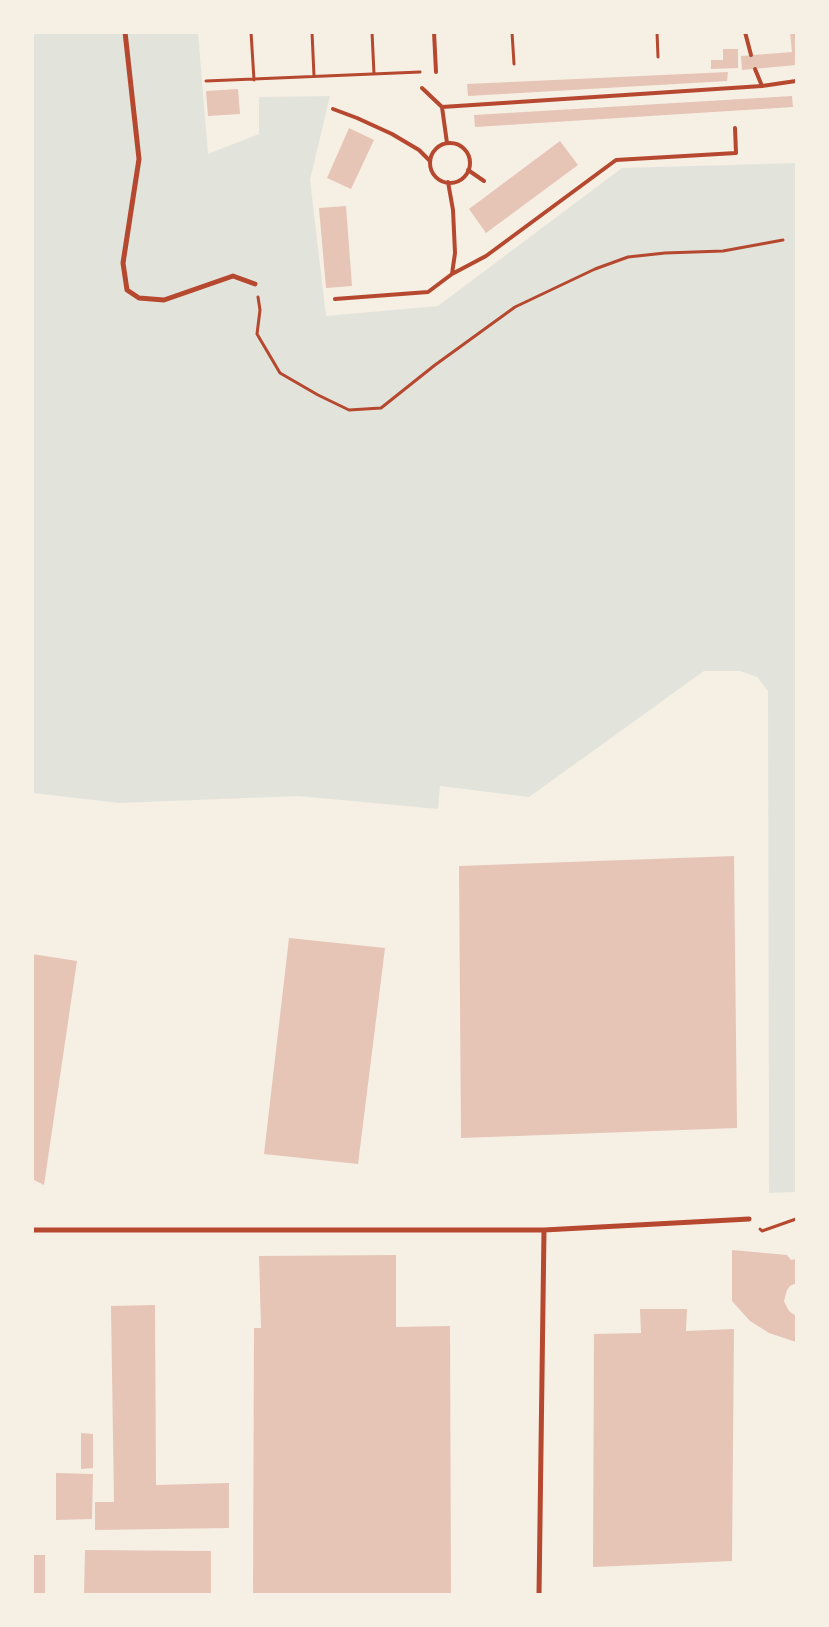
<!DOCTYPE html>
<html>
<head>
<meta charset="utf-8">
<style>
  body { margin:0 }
  #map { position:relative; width:829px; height:1627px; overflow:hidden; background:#f6efe4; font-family:Figtree,sans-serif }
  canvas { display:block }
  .frame { position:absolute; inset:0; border:34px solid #f6efe4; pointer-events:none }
</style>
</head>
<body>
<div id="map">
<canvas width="829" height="1627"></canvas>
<div class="frame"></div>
</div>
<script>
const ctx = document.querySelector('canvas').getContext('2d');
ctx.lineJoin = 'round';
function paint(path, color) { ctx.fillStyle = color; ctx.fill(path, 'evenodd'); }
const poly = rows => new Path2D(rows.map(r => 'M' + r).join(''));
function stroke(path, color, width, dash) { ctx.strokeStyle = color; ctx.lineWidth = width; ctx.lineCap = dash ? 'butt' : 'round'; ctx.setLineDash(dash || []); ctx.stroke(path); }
paint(poly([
  [33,33,198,33,208,154,259,134,259,97,330,96,310,180,326,316,438,306,622,168,796,163,796,1192,769,1193,768,691,757,677,740,671,704,671,529,797,440,786,438,809,298,796,119,803,33,793]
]), '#e2e4dc');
paint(poly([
  [790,32,796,32,796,65,742,70,741,56,792,52],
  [723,49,738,49,738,68,711,69,711,60,723,60],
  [728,72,727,81,468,96,467,84],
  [238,89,240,114,208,116,206,91],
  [792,96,793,107,475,127,474,115],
  [349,128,374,140,351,189,327,178],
  [560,141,578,165,486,233,469,209],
  [346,206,352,286,326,288,319,208],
  [734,856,737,1128,461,1138,459,866],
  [289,938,385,948,358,1164,264,1154],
  [32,954,77,961,44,1185,32,1179],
  [732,1250,787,1255,791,1260,796,1259,796,1283,790,1286,787,1290,784,1301,789,1311,796,1316,796,1342,769,1333,750,1321,732,1301],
  [396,1255,396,1327,450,1326,451,1594,253,1594,254,1328,261,1328,259,1256],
  [155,1305,156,1485,229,1483,229,1528,95,1530,95,1502,114,1502,111,1306],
  [640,1309,687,1309,686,1331,734,1329,732,1561,593,1567,594,1334,641,1333],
  [81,1433,93,1434,93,1468,81,1469],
  [56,1473,93,1474,92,1519,56,1520],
  [85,1550,211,1551,211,1594,84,1594],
  [32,1555,45,1555,45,1594,32,1594]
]), '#e6c5b7');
stroke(poly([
  [251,32,254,80],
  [312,32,314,76],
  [372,32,374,74],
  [512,32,514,64],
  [657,32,658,57],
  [206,81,420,72],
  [258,297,260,310,257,334,280,373,318,395,349,410,381,408,435,365,515,307,595,269,628,257,665,253,723,251,783,240],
  [760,1229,762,1231,796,1219]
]), '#b5482f', 3);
stroke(poly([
  [434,32,436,72],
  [745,32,751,55],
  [755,69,762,86],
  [422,88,442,107,447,143],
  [442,107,762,86,796,81],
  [333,109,357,118,392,134,419,150,430,161],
  '430 163a20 20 0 1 1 40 0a20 20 0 1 1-40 0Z',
  [468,170,484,181],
  [452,274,486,256,616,160,736,153,735,128],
  [335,299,428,292,452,274,455,253,453,210,448,182]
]), '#b5482f', 4);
stroke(poly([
  [125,32,139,159,123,263,127,290,139,298,164,300,233,276,255,284],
  [32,1230,544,1230,749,1219],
  [539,1594,544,1230]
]), '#b5482f', 5);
</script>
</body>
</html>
